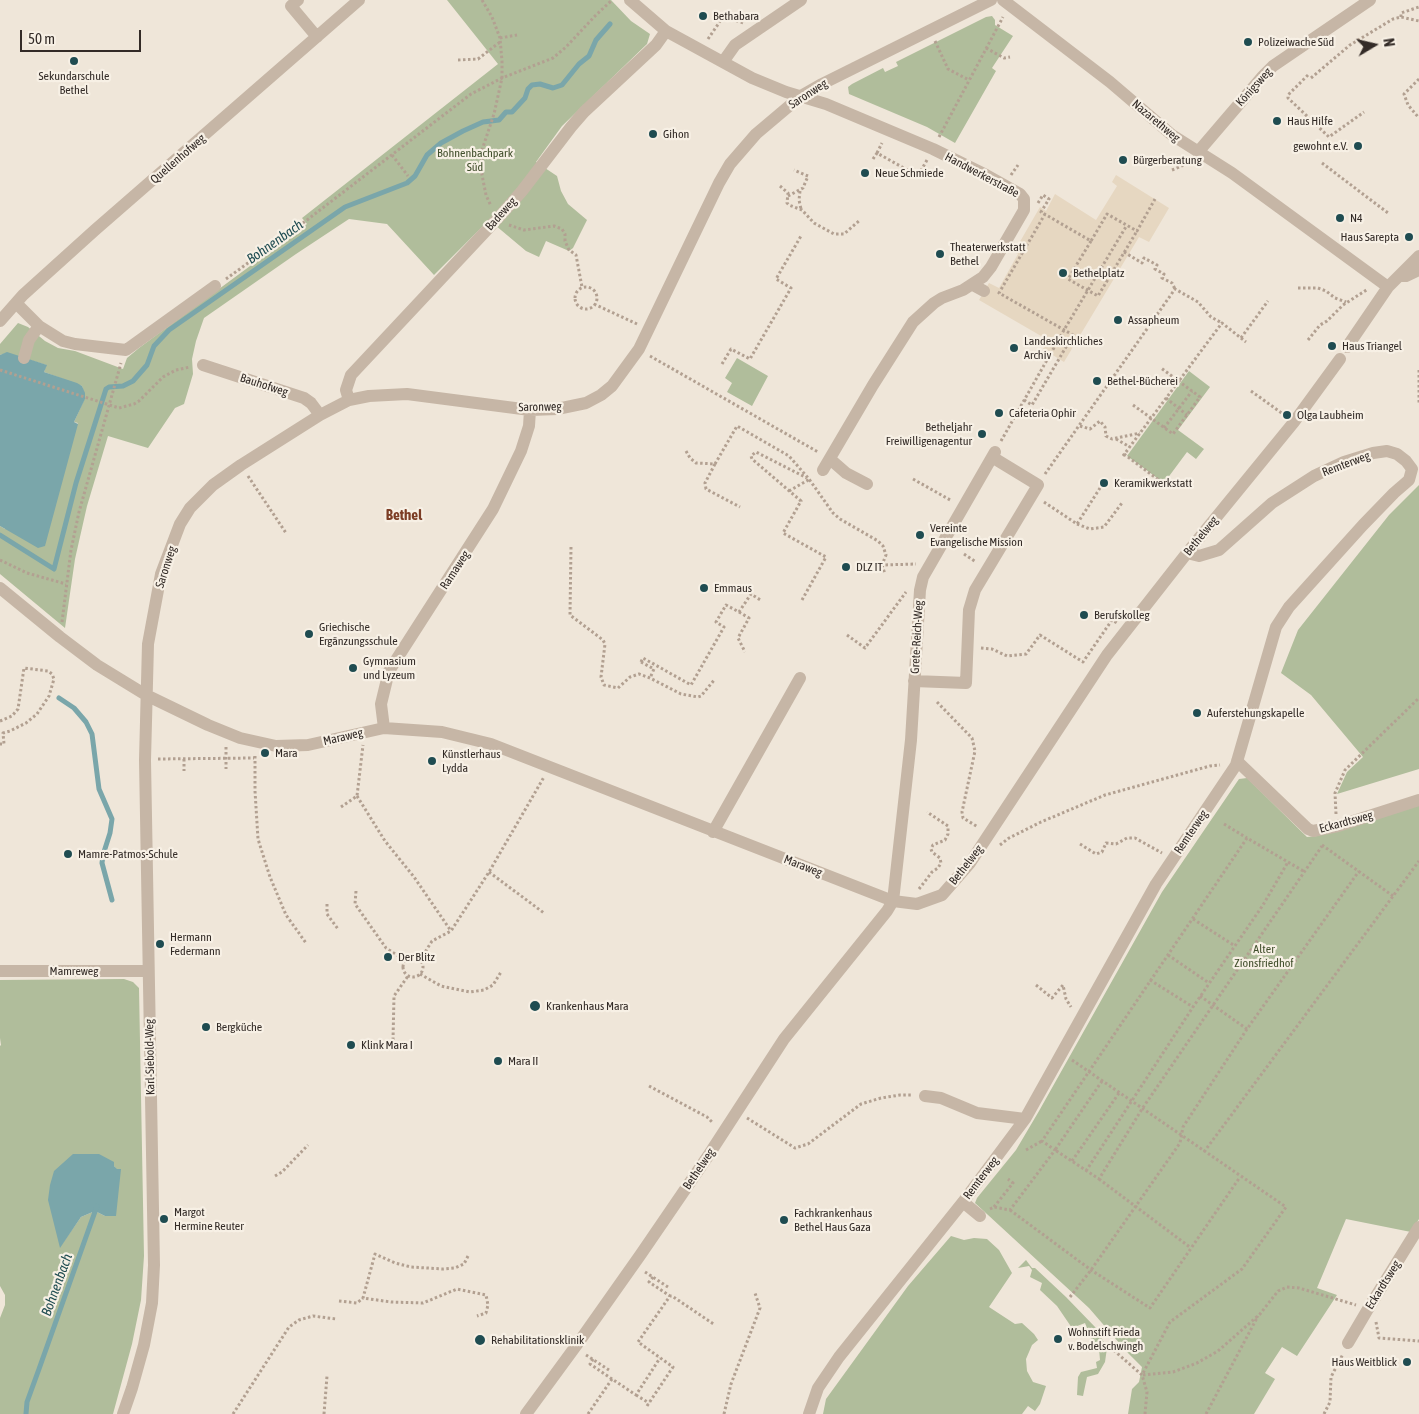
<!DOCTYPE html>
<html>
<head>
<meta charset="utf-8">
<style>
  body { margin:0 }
  #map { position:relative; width:1419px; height:1414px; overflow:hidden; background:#efe6d9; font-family:"Asap Condensed",sans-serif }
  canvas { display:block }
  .north { position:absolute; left:1349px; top:20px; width:50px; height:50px; -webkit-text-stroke:4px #f7f0e5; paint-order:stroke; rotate:81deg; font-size:14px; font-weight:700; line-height:20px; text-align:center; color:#332b27 }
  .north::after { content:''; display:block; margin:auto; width:18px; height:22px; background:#332b27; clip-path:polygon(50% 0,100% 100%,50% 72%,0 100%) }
  .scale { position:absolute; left:20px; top:30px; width:121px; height:22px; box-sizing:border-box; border:2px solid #332b27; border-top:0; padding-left:6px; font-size:15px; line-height:18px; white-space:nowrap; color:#332b27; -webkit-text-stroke:4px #f7f0e5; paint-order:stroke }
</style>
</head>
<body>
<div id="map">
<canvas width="1419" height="1414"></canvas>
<div class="north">N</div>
<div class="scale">50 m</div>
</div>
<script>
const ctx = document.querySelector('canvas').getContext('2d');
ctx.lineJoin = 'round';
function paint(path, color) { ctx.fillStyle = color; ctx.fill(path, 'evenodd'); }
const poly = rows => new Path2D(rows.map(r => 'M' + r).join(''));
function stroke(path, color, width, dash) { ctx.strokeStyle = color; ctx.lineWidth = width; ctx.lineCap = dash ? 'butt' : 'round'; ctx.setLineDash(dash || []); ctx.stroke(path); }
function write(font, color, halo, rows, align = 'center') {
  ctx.font = font + ' "Asap Condensed",sans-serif'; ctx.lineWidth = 4.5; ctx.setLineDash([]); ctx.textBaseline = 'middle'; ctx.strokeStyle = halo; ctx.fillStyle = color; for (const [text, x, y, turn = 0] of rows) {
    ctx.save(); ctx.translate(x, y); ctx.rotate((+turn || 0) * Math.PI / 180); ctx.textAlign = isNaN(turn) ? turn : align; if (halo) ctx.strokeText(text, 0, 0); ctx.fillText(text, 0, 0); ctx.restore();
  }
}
paint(poly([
  [447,0,611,0,631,21,650,34,647,44,562,126,536,162,557,176,561,191,568,204,587,220,573,248,569,251,546,241,539,257,526,251,489,220,434,275,387,224,349,219,296,254,204,318,196,341,192,359,193,374,184,404,175,408,148,448,108,436,87,506,75,559,65,628,0,574,0,526,5,529,78,423,74,422,85,398,82,386,44,372,46,365,7,353,0,355,0,344,18,323,28,327,45,341,58,348,75,351,123,369,127,358,139,348,307,224,302,218,498,64],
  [992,16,995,20,995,25,1013,36,992,68,996,71,955,143,927,127,849,94,848,87,852,84,883,68,885,72,898,66,896,62,986,17],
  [737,358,768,376,752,406,727,392,732,383,725,378],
  [1189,371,1210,387,1178,430,1204,449,1196,459,1187,452,1164,483,1127,456],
  [1419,485,1419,769,1337,794,1347,772,1363,757,1311,695,1281,673,1298,630,1389,515],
  [1247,778,1307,837,1317,836,1419,805,1419,1219,1411,1232,1346,1219,1317,1288,1337,1295,1297,1356,1282,1347,1265,1373,1275,1379,1254,1414,1128,1414,1132,1389,1139,1382,1142,1367,1127,1352,1089,1308,975,1203,977,1198,1016,1150,1039,1111,1162,892,1239,779],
  [124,979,133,982,139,988,144,1256,141,1300,132,1344,113,1414,0,1414,0,1318,5,1305,5,1295,0,1286,0,1046,1,1045,0,1038,0,980],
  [114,1166,117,1170,105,1216,95,1211,81,1217,60,1247],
  [951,1236,964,1240,974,1238,987,1239,999,1250,1012,1273,989,1307,1015,1324,1022,1323,1034,1334,1038,1340,1032,1345,1026,1359,1027,1371,1033,1382,1046,1386,1040,1404,1035,1411,1028,1406,1022,1414,823,1414,826,1399,908,1286],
  [1026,1260,1032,1268,1035,1268,1066,1297,1096,1328,1107,1348,1105,1362,1098,1374,1087,1377,1083,1396,1077,1395,1078,1377,1081,1372,1097,1368,1096,1362,1100,1360,1099,1349,1094,1350,1093,1343,1085,1323,1072,1328,1057,1306,1040,1290,1042,1283,1030,1277,1032,1270,1029,1266,1018,1268]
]), '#b0bd9b');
paint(poly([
  [1116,175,1169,208,1149,242,1139,237,1064,362,1043,349,1048,340,979,300,989,283,999,288,1018,254,1014,252,1040,207,1046,211,1055,194,1096,220,1117,186,1112,182]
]), '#e6d7c1');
paint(poly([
  [7,352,47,365,44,372,77,383,82,386,85,393,85,399,74,422,78,424,45,546,38,548,0,526,0,355],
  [73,1154,99,1154,114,1162,114,1166,117,1169,121,1169,116,1216,105,1216,95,1211,81,1217,60,1248,48,1200,50,1185,54,1171]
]), '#7aa6aa');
stroke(poly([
  [0,535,54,569,76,483,106,389,109,387,123,386,133,381,147,365,154,346,169,330,345,207,407,183,415,176,427,155,441,143,463,131,483,122,499,120,506,112,512,112,525,98,528,89,532,85,540,84,553,88,562,85,579,64,589,56,596,40,610,24],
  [59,698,74,708,86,722,92,734,99,789,112,819,110,833,103,855,102,863,112,900],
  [26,1414,27,1402,39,1369,97,1206]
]), '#7aa6aa', 5);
stroke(poly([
  [482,0,492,17,500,38,502,61,502,78,494,114,482,150,482,175,486,195,491,206],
  [1401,17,1401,13,1419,7],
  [500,38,517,35],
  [708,39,723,17,744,23],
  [935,41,948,69,969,80],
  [986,48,1004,58,1010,57],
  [458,60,478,59,500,42],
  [1308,75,1288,95,1288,98,1329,137,1364,112],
  [1311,78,1350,45,1393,19,1401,17,1419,21],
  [1419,79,1404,94,1408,105,1419,118],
  [939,137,1003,17],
  [877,153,882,143],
  [392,155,408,176],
  [873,159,877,153,918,176,927,160],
  [1322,163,1388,213],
  [1172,170,1191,162],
  [1011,175,1018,165],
  [780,186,788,193,787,203,789,205,802,210,814,223,834,234,844,234,860,220],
  [800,191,799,200,801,209],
  [788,196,803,188,808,176,794,170],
  [1038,203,1043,195,1049,199,1041,212,1091,241,1107,214,1137,231,1155,199],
  [509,225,524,230,554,226,562,229,565,234,565,241,569,250,576,255,582,287],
  [1091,241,1068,279,1098,296,1137,231],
  [1124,252,1142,263,1144,258,1157,265,1155,269,1164,274,1162,278,1172,283,1175,289],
  [226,279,307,220,471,94,502,78,553,58,566,47,595,16,612,0],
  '575 298a11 11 0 1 1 22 0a11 11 0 1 1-22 0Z',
  [1298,288,1318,288,1326,291,1335,298,1346,302],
  [594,304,637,324],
  [1241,338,1268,301],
  [1308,340,1320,325,1327,321,1343,305,1368,289],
  [650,356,818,452],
  [722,364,731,349,750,359,791,288,776,279,801,236],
  [0,370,119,408,134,404,139,401,163,377,176,370,190,367],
  [1419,370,1419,403],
  [1251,391,1283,414],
  [1166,398,1187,415],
  [1024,400,1032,405,1073,335,999,293,1045,214],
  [1133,405,1173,434,1200,397,1161,368],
  [1080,426,1090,429,1100,421,1105,427,1106,436,1112,439,1140,433],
  [1164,428,1192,391],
  [1116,439,1130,447],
  [1001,441,1064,330,1127,225],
  [686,451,690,458,696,463,715,464,705,483,706,489,740,507],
  [1124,454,1164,484],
  [1123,456,1222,323,1246,342],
  [715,464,737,426,789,456,809,479,833,513,840,519,878,541,883,546,886,555,882,565,916,564],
  [1045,474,1175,289,1198,302,1211,317,1222,323],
  [248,476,286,533],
  [913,479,952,501],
  [789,491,810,479],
  [1044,502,1077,524,1100,488],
  [1077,524,1090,529,1104,527,1122,503],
  [571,547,570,615,603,640,605,644,601,677,604,685,618,688,630,677,639,674,650,678,681,694,698,697,701,696,715,679],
  [964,554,976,562],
  [0,560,27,573,66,584],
  [882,565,885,574],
  [802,600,826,557,783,533,801,501,752,459,751,456,756,452,807,478],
  [739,612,749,618,738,638,745,652],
  [62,622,71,550,79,512,121,363],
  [847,635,865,648,906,592],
  [981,648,992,649,1007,656,1026,654,1040,635,1083,662,1112,620,1117,623],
  [641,662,643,658,691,685,724,627,716,622,726,605,739,612,751,594,762,601],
  [641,662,654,669,650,678],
  [937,702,972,738,975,751,962,812,963,818,978,827],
  [0,721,12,716,18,709,24,668,48,671,52,674,54,679,49,696,37,714,26,723,10,731,3,733,4,744,0,744],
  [226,747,226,769],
  [255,756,255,791,258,839,270,877,286,915,306,943],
  [158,759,254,758],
  [184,759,184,771],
  [357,796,385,841,414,877,451,931],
  [341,807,357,796,363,745],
  [1336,814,1335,793,1345,770,1419,698],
  [1224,824,1247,838],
  [1080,844,1096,854,1102,852,1106,843,1116,844,1127,838,1135,838,1162,853],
  [1000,845,1009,838,1041,822,1105,795,1210,766,1220,765],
  [1322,845,1393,896],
  [489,872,544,913],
  [919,889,932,872,938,868,941,863,940,858,932,852,931,849,933,845,945,840,948,834,948,826,927,812],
  [356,891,355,904,386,948,406,961],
  [327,904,327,914,338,929],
  [1193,919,1235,946],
  [1168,955,1209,983],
  '403 967a10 10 0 1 1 20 0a10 10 0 1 1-20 0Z',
  [420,960,432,941,451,931,489,872,544,777],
  [420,974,441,986,470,992,484,990,493,985,501,972],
  [1150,980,1193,1007],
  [1036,985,1052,998,1063,985,1066,999,1071,1007],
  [1200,996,1247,1029],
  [393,1040,394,996,408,976],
  [1072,1060,1286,1207,1242,1269,1170,1322,1142,1375],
  [1102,1081,1055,1150,1099,1179,1142,1109,1322,846],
  [649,1086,707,1117,713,1123],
  [747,1118,795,1148,808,1144,861,1104,881,1098,900,1095,912,1095],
  [1026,1150,1042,1141],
  [1204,1152,1419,861],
  [1072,1161,1119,1093],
  [1086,1171,1193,1007,1263,905,1288,862],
  [275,1176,282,1172,308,1145],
  [1099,1179,1191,1248],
  [994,1207,1013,1183,1008,1179],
  [990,1209,994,1207,1010,1210,1055,1150,1042,1141,1247,838,1305,872],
  [1010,1210,1091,1270,1150,1308,1240,1177],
  [468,1256,464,1264,455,1268,443,1269,411,1267,395,1263,375,1254,363,1298,391,1302,423,1303,457,1289,486,1295,488,1305,486,1313,477,1316],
  [645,1272,668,1287],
  [653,1277,649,1282,670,1296],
  [1070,1297,1091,1270,1180,1143,1183,1127,1247,1029,1359,871],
  [339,1301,357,1303,363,1298],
  [1376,1322,1379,1338,1419,1341],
  [1110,1347,1142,1375,1147,1392,1145,1414],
  [586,1355,609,1370],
  [593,1359,590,1364,612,1379],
  [1143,1375,1173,1372,1197,1363,1218,1351,1260,1314,1278,1291,1287,1287,1299,1288,1356,1305],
  [636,1395,649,1403],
  [647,1406,673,1367,638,1342,670,1296,672,1296,715,1325],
  [233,1414,289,1327,299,1320,313,1316,336,1319],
  [324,1414,327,1376],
  [588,1414,612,1379,636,1395,660,1358],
  [724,1414,731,1384,760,1308,755,1293],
  [1206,1414,1258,1316],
  [1324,1414,1330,1402,1331,1377,1343,1354]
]), '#b2a091', 3, [2.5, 2.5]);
stroke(poly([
  [298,0,291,6,317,37],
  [630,0,666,31,752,78,786,92,826,104,933,149,986,175,1020,194,1024,199,1024,210,991,267,983,277,963,290,942,298,934,303,913,322,873,385,823,470],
  [1003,0,1110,82,1172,135,1232,173,1388,287],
  [723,62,735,45,801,0],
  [1198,152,1263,76,1273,66,1370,0],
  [1399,276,1406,276,1419,270],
  [973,285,984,291],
  [16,303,39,326,63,341,75,344,126,350,215,286],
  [0,321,23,295,95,230,359,0],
  [1347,347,1388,287,1419,256],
  [24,358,29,340,39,326],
  [203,365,304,398,311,403,320,415],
  [349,400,346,390,351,375,499,217,522,191,571,127,584,112,656,45,666,31],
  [830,459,846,473,867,484],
  [0,588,60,637,97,665,146,695,208,725,240,738,276,746,308,745,384,728,442,732,491,744,893,901,917,904,942,895,970,863,1107,655,1187,553,1294,422,1340,359],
  [914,681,966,683,969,610,975,590,1038,485,992,457],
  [384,728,381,704,389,671,493,509,521,451,529,426,530,410],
  [1237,761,1308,829,1313,831,1338,826,1419,800],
  [713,832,800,678],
  [0,971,148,971],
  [925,1096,941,1098,977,1113,1025,1119],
  [963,1202,980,1216],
  [1348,1343,1368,1309,1419,1227],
  [123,1414,132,1388,144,1345,152,1303,154,1265,145,760,148,644,161,574,180,524,190,508,213,485,241,465,320,415,349,400,369,396,407,394,530,410,557,409,586,403,601,395,612,386,639,349,719,183,730,164,756,134,801,96,822,84,991,0],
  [526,1414,581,1339,641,1254,708,1156,784,1039,887,911,893,901,911,740,920,590,923,577,995,452],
  [809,1414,818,1388,839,1357,963,1202,1025,1119,1156,884,1236,765,1276,627,1289,607,1363,525,1394,493,1409,480,1412,469,1406,461,1397,454,1387,451,1373,453,1344,462,1314,476,1272,503,1219,550,1199,556,1187,553]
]), '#c6b6a6', 12);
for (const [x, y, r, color] of [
  [703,16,5,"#1f4c51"],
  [1248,42,5,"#1f4c51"],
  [74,61,5,"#1f4c51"],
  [1277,121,5,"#1f4c51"],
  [653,134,5,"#1f4c51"],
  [1358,146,5,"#1f4c51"],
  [1123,160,5,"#1f4c51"],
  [865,173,5,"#1f4c51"],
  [1340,218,5,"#1f4c51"],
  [1409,237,5,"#1f4c51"],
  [940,254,5,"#1f4c51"],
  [1063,273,5,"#1f4c51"],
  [1118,320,5,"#1f4c51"],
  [1332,346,5,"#1f4c51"],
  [1014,348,5,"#1f4c51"],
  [1097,381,5,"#1f4c51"],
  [999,413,5,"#1f4c51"],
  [1287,415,5,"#1f4c51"],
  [982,434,5,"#1f4c51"],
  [1104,483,5,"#1f4c51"],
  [920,535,5,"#1f4c51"],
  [846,567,5,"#1f4c51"],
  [704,588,5,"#1f4c51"],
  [1084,615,5,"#1f4c51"],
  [309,634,5,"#1f4c51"],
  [353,668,5,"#1f4c51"],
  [1197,713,5,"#1f4c51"],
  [265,753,5,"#1f4c51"],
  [432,761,5,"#1f4c51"],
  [68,854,5,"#1f4c51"],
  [160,944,5,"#1f4c51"],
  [388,957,5,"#1f4c51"],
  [535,1006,6,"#1f4c51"],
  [206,1027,5,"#1f4c51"],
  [351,1045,5,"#1f4c51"],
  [498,1061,5,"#1f4c51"],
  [164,1219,5,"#1f4c51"],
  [784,1220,5,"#1f4c51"],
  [1058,1339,5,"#1f4c51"],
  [480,1340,6,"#1f4c51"],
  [1407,1362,5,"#1f4c51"]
]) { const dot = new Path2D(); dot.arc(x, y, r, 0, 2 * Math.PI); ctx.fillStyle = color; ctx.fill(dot); stroke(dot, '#f7f0e5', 2); }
write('12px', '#332b27', '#f7f0e5', [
  ["Bethabara",713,16],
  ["Polizeiwache Süd",1258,42],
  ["Sekundarschule",74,76,"center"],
  ["Bethel",74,90,"center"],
  ["Haus Hilfe",1287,121],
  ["Gihon",663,134],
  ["gewohnt e.V.",1348,146,"right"],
  ["Bürgerberatung",1133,160],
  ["Neue Schmiede",875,173],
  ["N4",1350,218],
  ["Haus Sarepta",1399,237,"right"],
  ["Theaterwerkstatt",950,247],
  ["Bethel",950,261],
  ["Bethelplatz",1073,273],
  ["Assapheum",1128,320],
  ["Landeskirchliches",1024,341],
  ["Archiv",1024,355],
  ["Haus Triangel",1342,346],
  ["Bethel-Bücherei",1107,381],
  ["Cafeteria Ophir",1009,413],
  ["Olga Laubheim",1297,415],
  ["Betheljahr",972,427,"right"],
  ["Freiwilligenagentur",972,441,"right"],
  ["Keramikwerkstatt",1114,483],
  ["Vereinte",930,528],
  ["Evangelische Mission",930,542],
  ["DLZ IT",856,567],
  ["Emmaus",714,588],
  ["Berufskolleg",1094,615],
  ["Griechische",319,627],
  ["Ergänzungsschule",319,641],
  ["Gymnasium",363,661],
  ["und Lyzeum",363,675],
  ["Auferstehungskapelle",1207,713],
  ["Mara",275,753],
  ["Künstlerhaus",442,754],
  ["Lydda",442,768],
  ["Mamre-Patmos-Schule",78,854],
  ["Hermann",170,937],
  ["Federmann",170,951],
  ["Der Blitz",398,957],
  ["Krankenhaus Mara",546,1006],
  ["Bergküche",216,1027],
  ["Klink Mara I",361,1045],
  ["Mara II",508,1061],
  ["Margot",174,1212],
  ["Hermine Reuter",174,1226],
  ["Fachkrankenhaus",794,1213],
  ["Bethel Haus Gaza",794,1227],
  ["Wohnstift Frieda",1068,1332],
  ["v. Bodelschwingh",1068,1346],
  ["Rehabilitationsklinik",491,1340],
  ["Haus Weitblick",1397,1362,"right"]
], 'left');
write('12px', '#332b27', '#f7f0e5', [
  ["Königsweg",1254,87,-48],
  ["Saronweg",808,94,-33],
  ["Nazarethweg",1156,121,40],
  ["Quellenhofweg",178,159,-41],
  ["Handwerkerstraße",982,175,28],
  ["Badeweg",501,214,-48],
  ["Bauhofweg",264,385,18],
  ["Saronweg",540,407,-1],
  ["Remterweg",1346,464,-21],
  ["Bethelweg",1201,536,-51],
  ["Saronweg",166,567,-72],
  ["Ramaweg",455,570,-57],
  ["Grete-Reich-Weg",917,637,-87],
  ["Maraweg",343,737,-13],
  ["Eckardtsweg",1346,822,-15],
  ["Remterweg",1191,832,-56],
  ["Bethelweg",966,865,-52],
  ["Maraweg",803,866,21],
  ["Mamreweg",74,971],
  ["Karl-Siebold-Weg",150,1057,-91],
  ["Bethelweg",699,1169,-56],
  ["Remterweg",981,1178,-53],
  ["Eckardtsweg",1383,1285,-58]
]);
write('12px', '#414f2c', '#f7f0e5', [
  ["Bohnenbachpark",475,153],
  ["Süd",475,167],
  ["Alter",1264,949],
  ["Zionsfriedhof",1264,963]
]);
write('italic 14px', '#1f4c51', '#f7f0e5', [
  ["Bohnenbach",275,242,-35],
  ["Bohnenbach",57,1285,-70]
]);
write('bold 15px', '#7c3d25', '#f7f0e5', [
  ["Bethel",404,515]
]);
</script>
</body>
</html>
